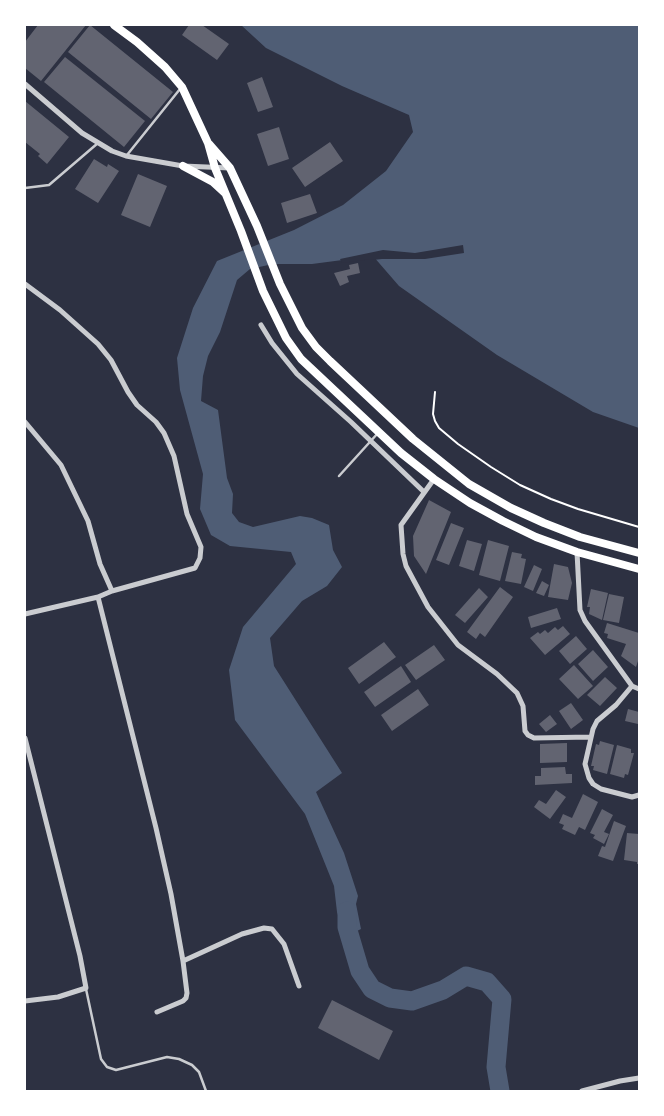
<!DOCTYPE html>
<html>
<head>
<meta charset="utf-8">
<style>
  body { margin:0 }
  #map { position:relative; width:664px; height:1116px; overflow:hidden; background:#2d3142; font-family:"Libre Baskerville",serif }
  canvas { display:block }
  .frame { position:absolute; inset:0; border:26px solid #fff; pointer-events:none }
</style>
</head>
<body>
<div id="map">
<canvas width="664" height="1116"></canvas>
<div class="frame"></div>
</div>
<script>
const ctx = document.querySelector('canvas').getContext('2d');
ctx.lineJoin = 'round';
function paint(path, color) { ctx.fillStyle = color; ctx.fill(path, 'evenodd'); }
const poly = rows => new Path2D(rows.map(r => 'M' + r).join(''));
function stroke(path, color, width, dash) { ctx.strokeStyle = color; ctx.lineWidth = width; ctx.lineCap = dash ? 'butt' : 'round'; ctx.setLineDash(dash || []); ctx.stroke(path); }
paint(poly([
  [241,25,639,25,639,428,593,412,497,355,399,286,373,256,312,264,273,264,250,269,237,280,220,332,208,356,203,376,201,401,218,410,227,478,233,494,232,513,239,522,253,527,300,516,312,518,329,525,333,550,342,567,327,586,302,601,270,638,274,666,342,773,316,792,344,853,358,896,356,904,361,929,345,937,337,912,334,886,305,814,235,720,229,670,243,627,296,564,291,552,230,546,211,535,200,509,203,474,180,390,177,358,193,308,217,261,294,230,343,205,386,171,413,132,409,115,342,86,266,48]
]), '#4f5d75');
paint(poly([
  [463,245,464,253,425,259,382,259,373,260,372,259,342,263,340,259,383,250,415,253]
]), '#2d3142');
stroke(poly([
  [347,911,347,927,360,971,372,989,390,998,412,1001,443,990,466,976,487,982,502,999,496,1067,500,1091]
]), '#4f5d75', 19);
paint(poly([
  [38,25,86,25,41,81,25,68,25,42],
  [90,25,173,92,151,119,68,52],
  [189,25,202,25,229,44,217,60,182,35],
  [65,57,145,121,124,147,44,82],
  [262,77,273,107,258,112,247,83],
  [25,101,69,137,47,164,38,156,40,154,25,142],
  [279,127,289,159,268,166,257,134],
  [330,142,343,161,305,187,292,168],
  [94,159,107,167,108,164,119,171,98,203,75,189],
  [138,174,167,186,150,227,121,215],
  [310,194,317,213,287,223,281,203],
  [358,263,360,273,347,276,349,282,340,286,334,273,350,269,349,265],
  [429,500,451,512,426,574,414,556,413,536],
  [451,523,464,528,449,565,436,560],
  [467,540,482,544,474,571,459,566],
  [488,540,509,546,500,581,479,575],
  [512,552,522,554,521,558,526,559,521,584,505,581],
  [554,564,568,567,572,583,568,600,548,597],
  [534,565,542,569,533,591,524,587],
  [542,581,549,585,544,596,536,593],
  [500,587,513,597,485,637,480,633,476,639,467,632],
  [479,588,488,597,465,623,455,615],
  [591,589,608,593,602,620,589,614,590,607,587,607],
  [609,594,624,597,619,623,603,620],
  [557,608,561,619,531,628,528,617],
  [607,623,639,633,639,658,636,667,621,656,626,644,607,638,608,634,604,633],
  [563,626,570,634,545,655,530,638,538,632,540,634,545,630,548,633,555,627,558,630],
  [576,636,587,649,570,664,559,651],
  [384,642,396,657,359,684,348,668],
  [434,645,445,660,416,680,405,665],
  [593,650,608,667,593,681,578,664],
  [574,665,593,686,578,699,559,679],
  [401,666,411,682,375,707,364,692],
  [605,677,617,688,600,706,587,695],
  [418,689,429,705,392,731,381,715],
  [571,703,583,720,571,729,559,711],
  [628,709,639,712,638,724,625,721],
  [550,715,557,724,546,732,539,724],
  [600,741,614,745,607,774,593,770,594,766,591,766,596,744,599,745],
  [567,743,567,762,540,763,540,744],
  [617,745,631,749,631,753,634,753,628,775,625,774,624,778,610,774],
  [565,767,566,774,572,774,572,783,535,785,535,776,541,776,541,768],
  [556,790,566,797,550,819,534,807,539,800,546,804],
  [583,794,598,802,585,830,579,827,575,835,562,829,564,825,559,823,563,814,572,818],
  [602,809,613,815,604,832,609,834,604,844,593,838,595,835,590,833],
  [614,821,626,826,613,861,598,856,602,846,605,847],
  [627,833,639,834,639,864,637,864,637,862,624,860],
  [332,1000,393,1031,379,1060,318,1028]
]), '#626471');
stroke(poly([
  [435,392,433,414,435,421,439,428,458,444,491,467,520,485,551,499,578,509,639,527]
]), '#fff', 2);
stroke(poly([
  [127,155,180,89],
  [25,188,49,185,98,143],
  [339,476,378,433],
  [86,989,101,1059,107,1067,116,1070,167,1057,179,1059,192,1065,199,1072,206,1091]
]), '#caccd0', 2.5);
stroke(poly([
  [25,84,82,133,112,151,126,156,183,166,230,168],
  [25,284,60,310,98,344,111,360,128,392,137,405,156,422,164,433,174,456,187,514,201,547,200,558,195,568,112,591,98,597,25,614],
  [261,325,272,343,297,374,351,422,424,492],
  [25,422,61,465,88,521,100,564,112,591],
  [434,479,401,525,403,554,406,566,428,607,458,645,497,674,517,693,523,706,525,731,528,735,534,738,590,737],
  [577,552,580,610,585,621,632,686,639,689],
  [98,597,156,828,171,894,183,961,187,993,186,998,183,1001,157,1012],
  [632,686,616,705,597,721,593,729,585,764,589,778,593,784,601,789,632,797,639,795],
  [25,738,80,956,86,988,58,997,25,1001],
  [183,961,242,934,264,928,272,929,284,944,299,986],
  [582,1091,620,1081,639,1078]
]), '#caccd0', 5);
stroke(poly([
  [114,25,137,42,165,67,182,87,208,143,215,168,241,231,263,291,286,338,301,359,401,453,434,479,470,503,503,521,536,537,577,552,639,569],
  [209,144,230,168,257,226,280,284,302,328,316,347,330,361,413,439,469,484,511,508,544,523,580,537,639,553],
  [183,166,213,182,225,193]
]), '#fff', 8);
</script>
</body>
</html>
